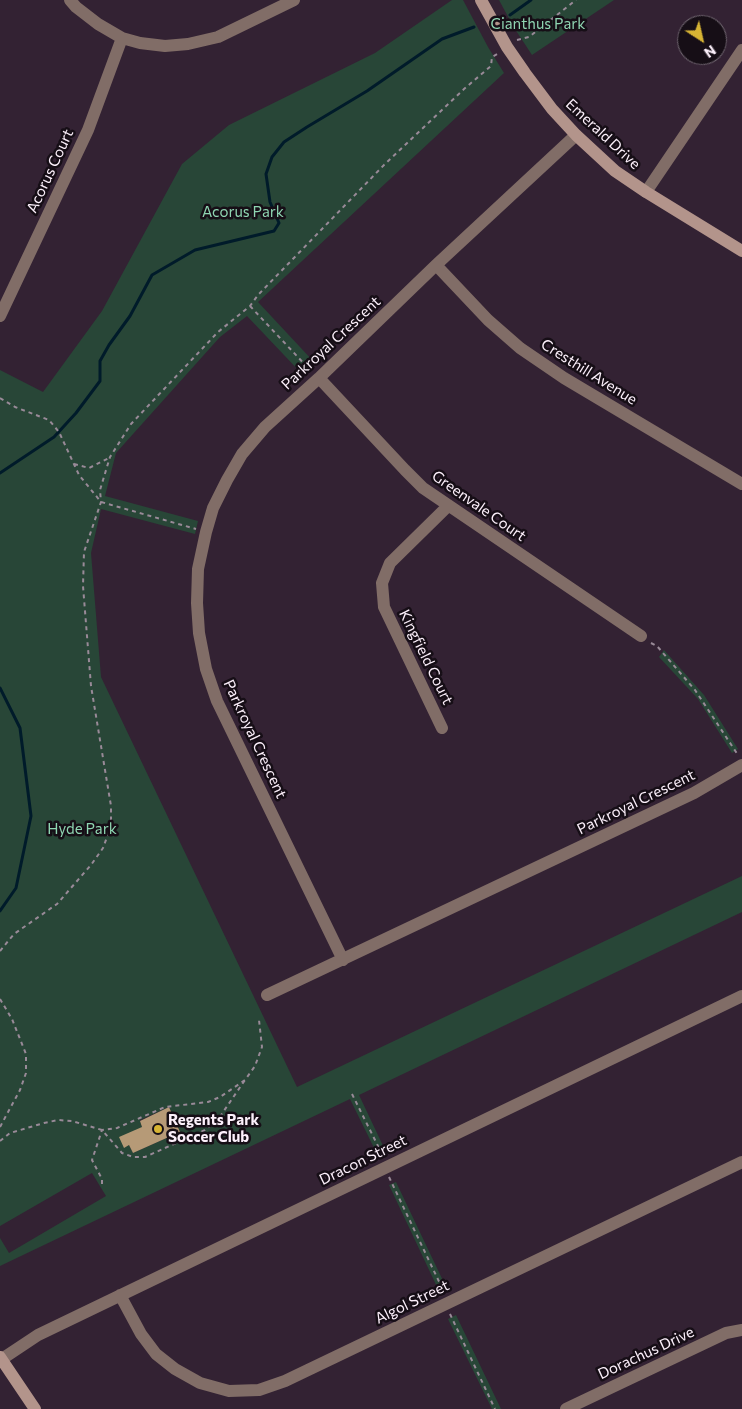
<!DOCTYPE html>
<html>
<head>
<meta charset="utf-8">
<style>
  body { margin:0 }
  #map { position:relative; width:742px; height:1409px; overflow:hidden; background:#323; font-family:Commissioner,sans-serif }
  canvas { display:block }
  .north { position:absolute; left:677px; top:15px; width:50px; height:50px; box-sizing:border-box; background:#160e16; border:1px solid #726872; border-radius:50%; rotate:145deg; font-size:14px; font-weight:700; line-height:20px; text-align:center; color:#fcf0fb }
  .north::after { content:''; display:block; margin:auto; width:18px; height:22px; background:#d7b434; clip-path:polygon(50% 0,100% 100%,50% 72%,0 100%) }
</style>
</head>
<body>
<div id="map">
<canvas width="742" height="1409"></canvas>
<div class="north">N</div>
</div>
<script>
const ctx = document.querySelector('canvas').getContext('2d');
ctx.lineJoin = 'round';
function paint(path, color) { ctx.fillStyle = color; ctx.fill(path, 'evenodd'); }
const poly = rows => new Path2D(rows.map(r => 'M' + r).join(''));
function stroke(path, color, width, dash) { ctx.strokeStyle = color; ctx.lineWidth = width; ctx.lineCap = dash ? 'butt' : 'round'; ctx.setLineDash(dash || []); ctx.stroke(path); }
function write(font, color, halo, rows, align = 'center') {
  ctx.font = font + ' Commissioner,sans-serif'; ctx.lineWidth = 5; ctx.setLineDash([]); ctx.textBaseline = 'middle'; ctx.strokeStyle = halo; ctx.fillStyle = color; for (const [text, x, y, turn = 0] of rows) {
    ctx.save(); ctx.translate(x, y); ctx.rotate((+turn || 0) * Math.PI / 180); ctx.textAlign = isNaN(turn) ? turn : align; if (halo) ctx.strokeText(text, 0, 0); ctx.fillText(text, 0, 0); ctx.restore();
  }
}
paint(poly([
  [452,0,463,0,488,47,504,73,258,302,314,362,302,374,247,316,220,337,116,453,105,496,198,521,195,534,101,509,91,553,101,677,297,1087,742,876,742,912,359,1095,385,1150,377,1154,350,1099,0,1266,0,1238,9,1253,106,1196,92,1173,0,1226,0,370,43,392,102,311,182,164,229,125,375,53],
  [169,1107,180,1132,133,1153,129,1145,124,1147,142,1127,140,1120],
  [499,0,614,0,532,55,513,26],
  [664,650,704,695,738,749,732,753,698,699,659,657],
  [396,1182,446,1287,439,1291,389,1185],
  [456,1315,501,1409,492,1409,448,1319]
]), '#284637');
stroke(poly([
  [510,15,531,0],
  [0,473,54,437,76,413,100,381,100,361,109,345,130,316,152,275,195,250,274,231,279,223,270,202,266,174,272,157,284,142,307,127,367,91,442,39,474,27],
  [0,688,20,728,31,816,16,888,0,911]
]), '#001b2a', 3);
paint(poly([
  [169,1107,180,1132,133,1153,129,1145,124,1148,119,1137,142,1127,140,1121]
]), '#b69a77');
stroke(poly([
  [517,40,529,37,576,0],
  [250,306,310,370],
  [0,398,15,407,49,420,59,432,79,475,101,502,196,529],
  [74,464,89,468,109,458],
  [651,643,657,646,695,690,738,755],
  [0,951,14,934,57,904,91,865,103,848,111,826,111,806,91,686,83,586,84,552,101,502,100,490,110,457,131,424,218,332,250,306,258,295,384,165,464,89,491,66,492,57,499,53],
  [0,999,12,1019,26,1054,26,1073,20,1090,0,1127],
  [352,1094,383,1156],
  [0,1141,10,1133,44,1123,58,1120,72,1121,102,1130,122,1153,133,1157,145,1157,205,1130,217,1121,245,1080],
  [389,1177,444,1292],
  [102,1184,102,1179,92,1160,102,1130,117,1128,165,1107,208,1102,220,1097,245,1080,255,1066,262,1047,259,1020],
  [450,1314,495,1409]
]), '#998a98', 2, [4, 4]);
stroke(poly([
  [70,0,76,7,98,24,122,38,140,43,165,46,188,44,218,37,294,0],
  [646,192,742,50],
  [436,265,488,320,520,348,564,378,742,484],
  [0,316,88,130,122,38],
  [319,378,405,470,423,488,641,636],
  [442,728,384,607,382,583,390,563,448,506],
  [343,960,217,701,206,669,199,633,197,603,198,569,206,532,213,508,227,480,242,454,265,427,319,378,436,265,576,135],
  [267,995,694,793,742,765],
  [120,1295,141,1334,156,1354,175,1369,200,1383,229,1391,259,1390,285,1381,742,1162],
  [2,1359,38,1335,742,996],
  [566,1409,726,1333,742,1330]
]), '#816d67', 12);
stroke(poly([
  [481,0,507,47,525,73,552,109,576,135,615,171,646,192,742,251],
  [0,1357,35,1409]
]), '#b3948b', 12);
for (const [x, y, r, color] of [
  [158,1129,5,"#d7b434"]
]) { const dot = new Path2D(); dot.arc(x, y, r, 0, 2 * Math.PI); ctx.fillStyle = color; ctx.fill(dot); stroke(dot, '#160e16', 2); }
write('15px', '#8fd6b2', '#160e16', [
  ["Cianthus Park",538,24],
  ["Acorus Park",243,212],
  ["Hyde Park",82,829]
]);
write('15px', '#fcf0fb', '#160e16', [
  ["Emerald Drive",603,134,43],
  ["Acorus Court",50,171,-65],
  ["Parkroyal Crescent",331,343,-43],
  ["Cresthill Avenue",589,372,32],
  ["Greenvale Court",479,506,35],
  ["Kingfield Court",426,657,64],
  ["Parkroyal Crescent",255,739,65],
  ["Parkroyal Crescent",636,802,-26],
  ["Dracon Street",363,1160,-26],
  ["Algol Street",412,1302,-26],
  ["Dorachus Drive",646,1353,-25]
]);
write('bold 15px', '#fcf0fb', '#160e16', [
  ["Regents Park",168,1120],
  ["Soccer Club",168,1137]
], 'left');
</script>
</body>
</html>
